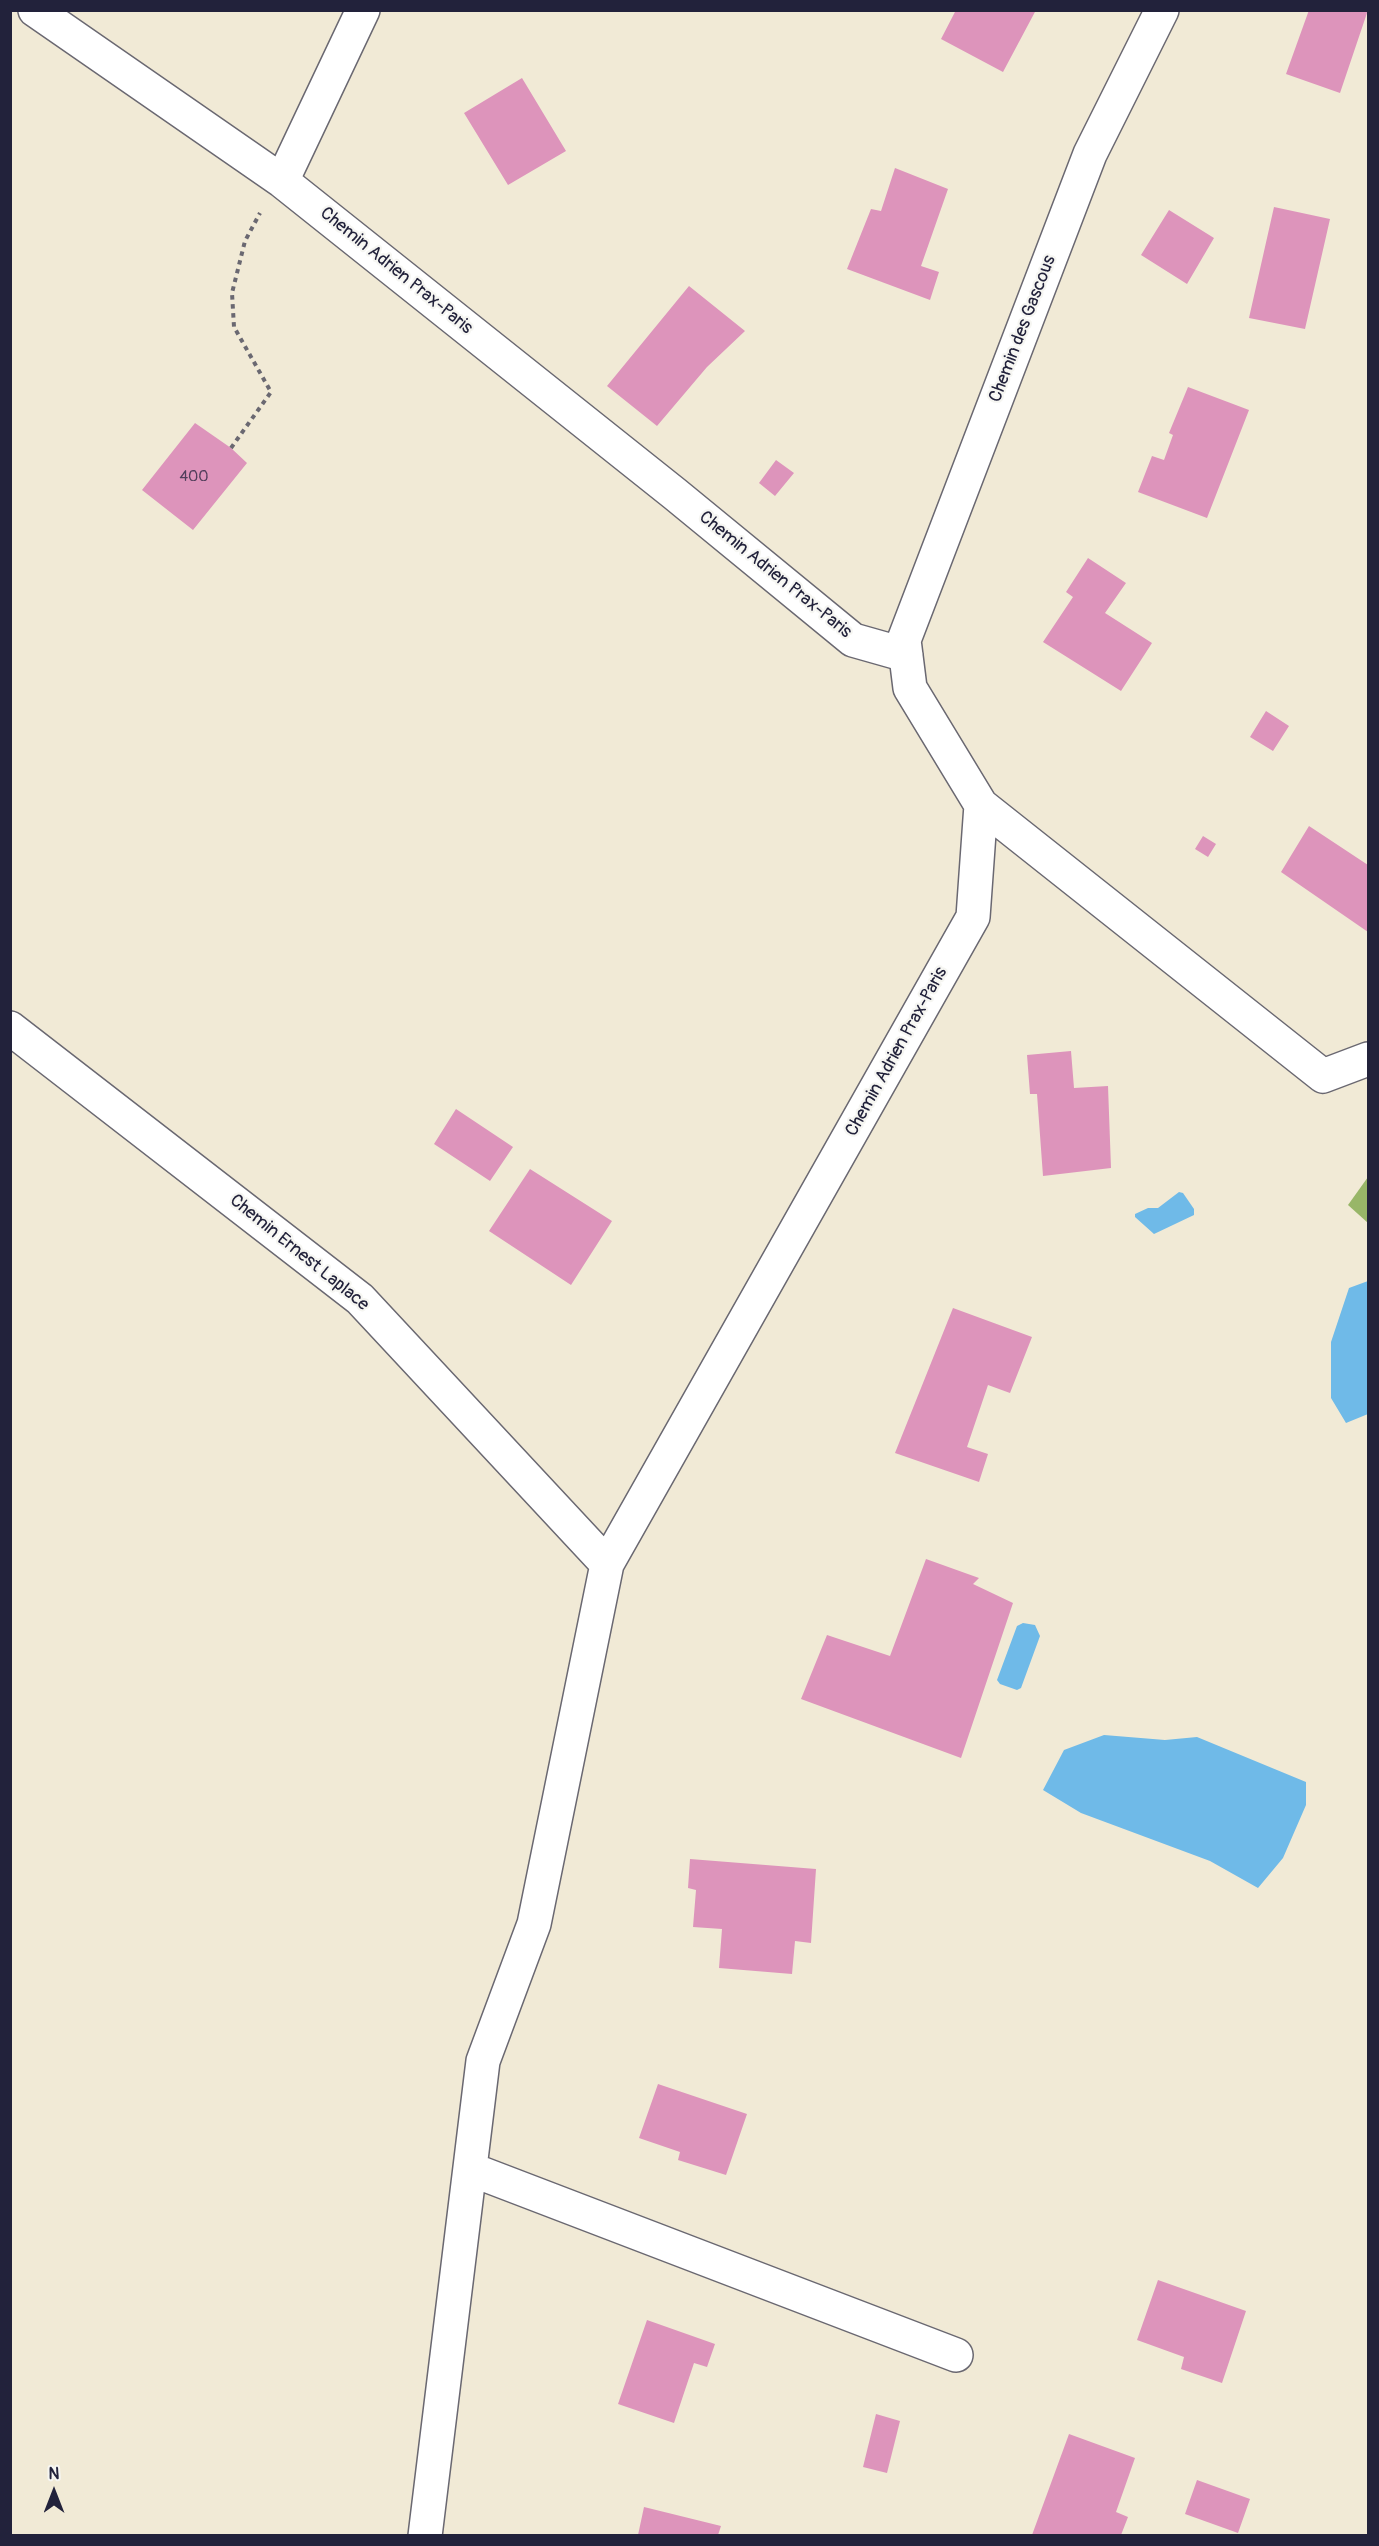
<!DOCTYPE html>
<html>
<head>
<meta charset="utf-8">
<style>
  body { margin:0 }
  #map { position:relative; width:1379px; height:2546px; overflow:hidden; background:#f1ead6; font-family:Pangolin,sans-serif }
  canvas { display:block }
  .frame { position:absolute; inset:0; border:12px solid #22223b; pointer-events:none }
  .north { position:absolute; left:24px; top:2462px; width:60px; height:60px; -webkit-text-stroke:4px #f6f6f2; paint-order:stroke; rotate:0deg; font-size:16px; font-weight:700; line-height:24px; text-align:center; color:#22223b }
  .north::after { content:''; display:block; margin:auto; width:21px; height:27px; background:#22223b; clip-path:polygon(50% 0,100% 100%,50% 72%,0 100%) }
</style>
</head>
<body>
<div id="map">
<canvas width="1379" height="2546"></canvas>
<div class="frame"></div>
<div class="north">N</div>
</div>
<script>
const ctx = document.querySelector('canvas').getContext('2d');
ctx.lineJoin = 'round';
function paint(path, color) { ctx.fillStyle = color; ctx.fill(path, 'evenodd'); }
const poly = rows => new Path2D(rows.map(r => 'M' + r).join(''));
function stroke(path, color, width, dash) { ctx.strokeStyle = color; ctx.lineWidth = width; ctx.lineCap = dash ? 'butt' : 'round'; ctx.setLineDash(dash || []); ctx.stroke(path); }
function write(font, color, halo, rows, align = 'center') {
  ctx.font = font + ' Pangolin,sans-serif'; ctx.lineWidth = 4.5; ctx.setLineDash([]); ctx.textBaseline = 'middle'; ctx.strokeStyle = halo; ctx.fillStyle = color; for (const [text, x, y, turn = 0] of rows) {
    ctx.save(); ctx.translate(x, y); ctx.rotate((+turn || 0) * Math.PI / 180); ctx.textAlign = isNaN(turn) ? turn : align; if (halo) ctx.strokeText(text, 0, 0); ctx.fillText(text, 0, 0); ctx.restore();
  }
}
paint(poly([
  [1368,1177,1368,1223,1348,1205]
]), '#98b668');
paint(poly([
  [1179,1192,1183,1193,1194,1209,1194,1215,1154,1234,1135,1217,1135,1214,1148,1208,1158,1208],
  [1368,1281,1368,1414,1346,1423,1331,1398,1331,1342,1349,1288],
  [1023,1623,1035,1625,1040,1636,1021,1688,1017,1690,1000,1684,997,1680,1017,1626],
  [1104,1735,1165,1740,1197,1737,1306,1782,1306,1805,1283,1858,1258,1888,1210,1861,1081,1813,1043,1790,1064,1750]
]), '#6fbae8');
paint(poly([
  [956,10,1036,10,1003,72,941,39],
  [1309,10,1368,10,1340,93,1286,74],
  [522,78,566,151,508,185,464,113],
  [895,168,948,189,921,266,939,272,930,300,847,269,871,209,881,211],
  [1274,207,1330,219,1305,329,1249,318],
  [1169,210,1214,238,1187,284,1141,255],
  [689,286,745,331,707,367,657,426,607,386],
  [1188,387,1249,410,1207,518,1138,492,1152,456,1164,460,1173,435,1169,433],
  [195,423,231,448,247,463,193,530,142,490],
  [776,460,794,473,775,496,759,483],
  [1088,558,1126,583,1105,613,1152,643,1121,691,1043,642,1073,597,1066,592],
  [1266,711,1289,726,1273,751,1250,737],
  [1309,826,1368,865,1368,932,1281,872],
  [1203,836,1216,844,1208,857,1195,849],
  [1071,1051,1074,1088,1108,1086,1111,1168,1043,1176,1037,1094,1030,1094,1027,1055],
  [456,1109,513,1147,490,1181,434,1144],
  [530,1169,612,1221,571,1285,489,1231],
  [953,1308,1032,1337,1010,1393,988,1385,967,1447,988,1454,979,1482,895,1453],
  [926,1559,979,1578,973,1584,1013,1603,961,1758,801,1699,827,1635,890,1656],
  [690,1859,816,1869,811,1943,795,1941,792,1974,719,1968,722,1929,693,1927,696,1890,688,1888],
  [658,2084,747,2114,726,2175,678,2160,680,2152,639,2138],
  [1158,2280,1246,2311,1222,2383,1181,2369,1184,2357,1137,2340],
  [647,2320,715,2344,707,2367,694,2363,674,2423,618,2404],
  [876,2414,900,2421,887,2473,863,2467],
  [1069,2434,1135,2458,1116,2512,1128,2517,1121,2535,1032,2535],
  [1197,2480,1250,2499,1238,2533,1185,2514],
  [644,2507,721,2526,718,2535,638,2535]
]), '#dd94bb');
const street = poly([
  [35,10,282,181,675,494,853,640,906,655],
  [282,181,363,10],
  [981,805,1323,1076,1368,1059],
  [10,1028,360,1299,607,1564],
  [470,2169,956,2355],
  [425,2536,483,2061,534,1924,607,1564,973,917,981,805,910,688,904,640,1090,154,1162,10]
]);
stroke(street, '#6a6871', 36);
stroke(poly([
  [231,448,271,392,234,327,232,293,245,241,260,213]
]), '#6a6871', 4, [4.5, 4.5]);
stroke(street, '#fff', 33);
write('15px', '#513e5b', null, [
  ["400",194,477]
]);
write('18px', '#22223b', '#f6f6f2', [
  ["Chemin Adrien Prax-Paris",396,271,39],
  ["Chemin des Gascous",1023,329,-69],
  ["Chemin Adrien Prax-Paris",775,575,39],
  ["Chemin Adrien Prax-Paris",897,1052,-61],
  ["Chemin Ernest Laplace",299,1253,39]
]);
</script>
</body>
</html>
